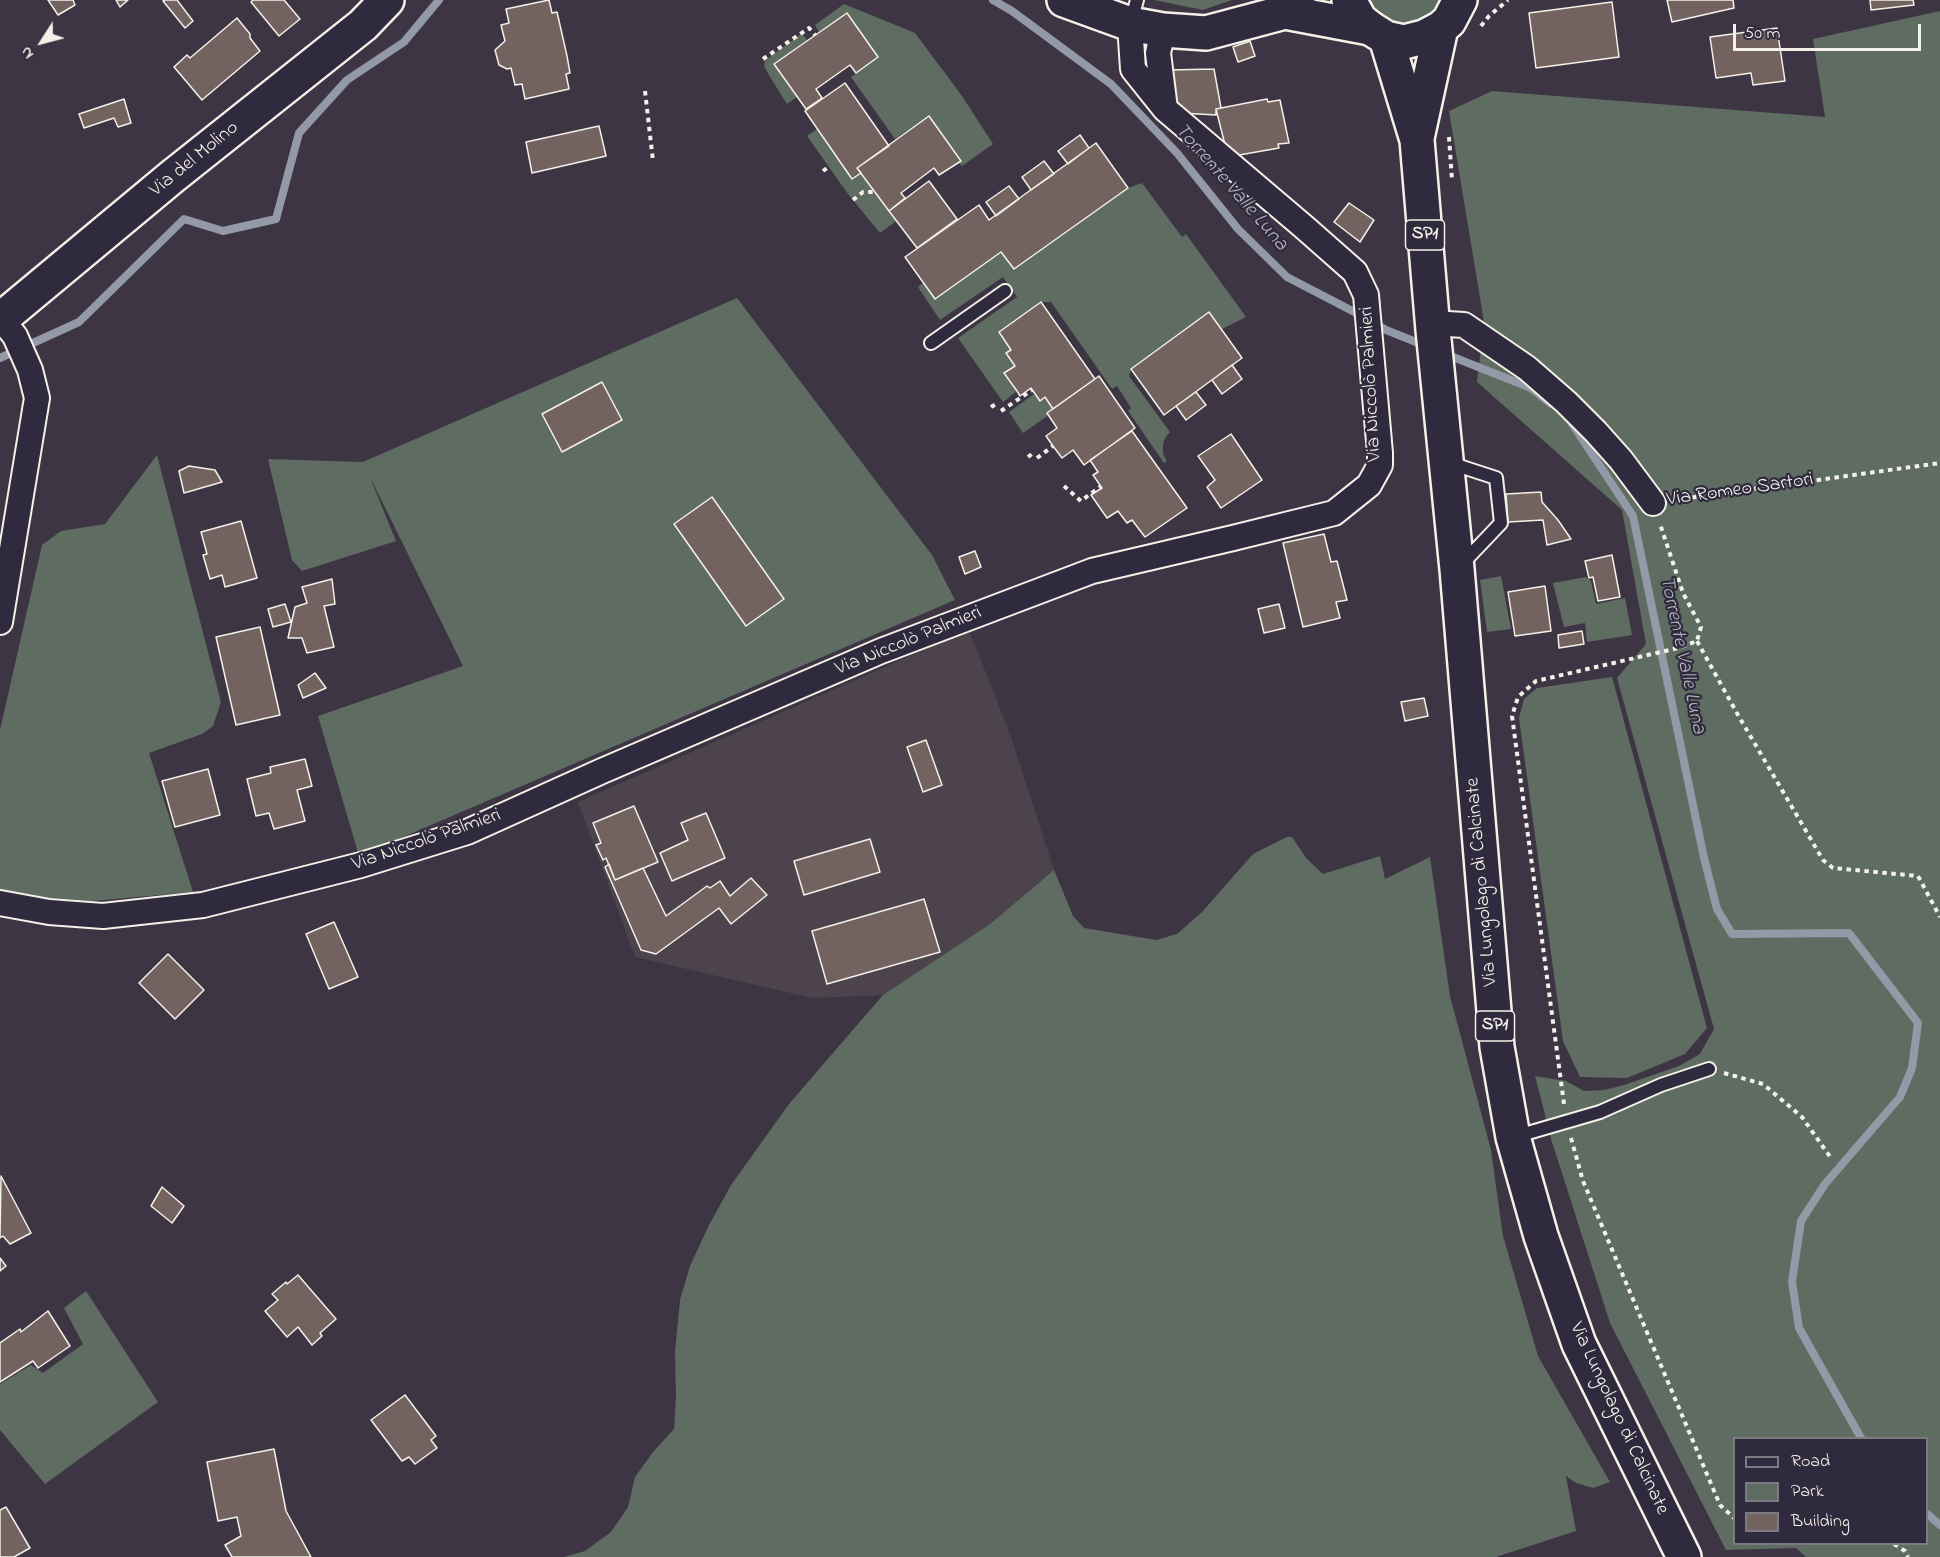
<!DOCTYPE html>
<html>
<head>
<meta charset="utf-8">
<style>
  body { margin:0 }
  #map { position:relative; width:1940px; height:1557px; overflow:hidden; background:#3d3544; font-family:"Indie Flower",sans-serif }
  canvas { display:block }
  .legend { position:absolute; left:1733px; top:1437px; width:195px; height:108px; box-sizing:border-box; background:#2f2a3d; border:2px solid #7e7a81; margin:0; padding:8px 10px; list-style:none; font-size:18px; color:#f4f1e8 }
  .legend li { display:flex; align-items:center; gap:12px; height:30px }
  .legend b { width:30px; border:2px solid #7e7a81 }
  .north { position:absolute; left:12px; top:12px; width:60px; height:60px; -webkit-text-stroke:4px #2f2a3d; paint-order:stroke; rotate:234deg; font-size:16px; font-weight:700; line-height:24px; text-align:center; color:#f4f1e8 }
  .north::after { content:''; display:block; margin:auto; width:21px; height:27px; background:#f4f1e8; clip-path:polygon(50% 0,100% 100%,50% 72%,0 100%) }
  .scale { position:absolute; left:1733px; top:24px; width:188px; height:27px; box-sizing:border-box; border:3px solid #f4f1e8; border-top:0; padding-left:8px; font-size:18px; line-height:21px; white-space:nowrap; color:#f4f1e8; -webkit-text-stroke:4px #2f2a3d; paint-order:stroke }
</style>
</head>
<body>
<div id="map">
<canvas width="1940" height="1557"></canvas>
<ul class="legend">
<li><b style="height:8px;background:#2f2a3d"></b>Road</li>
<li><b style="height:16px;background:#5e6c62"></b>Park</li>
<li><b style="height:16px;background:#736360"></b>Building</li>
</ul>
<div class="north">N</div>
<div class="scale">50 m</div>
</div>
<script>
const ctx = document.querySelector('canvas').getContext('2d');
ctx.lineJoin = 'round';
function paint(path, color) { ctx.fillStyle = color; ctx.fill(path, 'evenodd'); }
const poly = rows => new Path2D(rows.map(r => 'M' + r).join(''));
function stroke(path, color, width, dash) { ctx.strokeStyle = color; ctx.lineWidth = width; ctx.lineCap = dash ? 'butt' : 'round'; ctx.setLineDash(dash || []); ctx.stroke(path); }
function write(font, color, halo, rows, align = 'center') {
  ctx.font = font + ' "Indie Flower",sans-serif'; ctx.lineWidth = 4.5; ctx.setLineDash([]); ctx.textBaseline = 'middle'; ctx.strokeStyle = halo; ctx.fillStyle = color; for (const [text, x, y, turn = 0] of rows) {
    ctx.save(); ctx.translate(x, y); ctx.rotate((+turn || 0) * Math.PI / 180); ctx.textAlign = isNaN(turn) ? turn : align; if (halo) ctx.strokeText(text, 0, 0); ctx.fillText(text, 0, 0); ctx.restore();
  }
}
paint(poly([
  [969,630,1010,734,1054,870,990,924,883,995,812,998,635,957,578,802]
]), '#4d434c');
paint(poly([
  [1154,0,1232,0,1203,10],
  [1370,0,1440,0,1435,9,1421,19,1406,23,1389,20,1376,10],
  [844,4,915,33,962,96,993,144,962,166,958,162,961,160,929,116,895,139,851,77,878,57,847,13,819,32,815,25],
  [1940,11,1940,1557,1806,1557,1796,1548,1726,1550,1610,1323,1552,1142,1535,1076,1566,1081,1584,1091,1604,1090,1624,1085,1679,1066,1700,1054,1714,1029,1617,678,1646,644,1622,510,1477,382,1484,322,1449,111,1492,91,1825,117,1813,39],
  [1734,1438,1926,1438,1926,1544,1734,1544],
  [802,33,807,40,774,64,797,97,787,104,770,77,764,66,765,61],
  [817,129,852,179,861,173,896,221,880,233,848,194,807,136],
  [1142,183,1182,237,1186,234,1246,317,1222,329,1209,312,1131,369,1129,376,1170,432,1165,438,1163,445,1163,454,1167,461,1164,463,1128,411,1131,408,1117,386,1112,389,1051,302,1041,302,999,332,1011,350,1006,353,1015,366,1004,373,1017,391,1003,402,958,338,1017,297,1003,277,940,320,918,287,923,283,1001,252,1014,269,1128,188],
  [737,298,932,555,955,600,359,856,318,716,463,666,369,475,396,541,302,571,292,560,268,459,363,462],
  [1034,394,1040,401,1045,397,1053,409,1047,413,1049,415,1023,433,1009,412],
  [157,455,221,702,213,726,202,734,149,753,193,892,92,901,7,895,0,890,0,730,42,545,61,531,105,524],
  [1501,576,1511,629,1487,632,1480,580],
  [1586,577,1591,581,1596,604,1625,598,1632,635,1587,642,1585,623,1564,627,1553,583],
  [1612,677,1707,1028,1685,1054,1627,1078,1580,1077,1563,1041,1519,718,1524,699,1537,688],
  [1287,837,1292,837,1307,859,1323,874,1380,856,1385,879,1430,857,1450,996,1491,1150,1503,1236,1538,1356,1610,1482,1593,1488,1576,1483,1566,1476,1576,1531,1496,1557,564,1557,585,1551,611,1532,628,1507,635,1477,653,1452,674,1429,676,1398,675,1352,680,1300,690,1266,708,1227,731,1185,789,1104,883,995,990,924,1054,870,1073,916,1084,928,1156,940,1177,934,1202,912,1253,854],
  [86,1291,158,1402,45,1484,0,1430,0,1384,31,1365,43,1373,83,1344,64,1308]
]), '#5e6c62');
stroke(poly([
  [993,0,1012,11,1111,84,1177,153,1238,229,1287,277,1364,317],
  [1374,323,1386,330,1426,346],
  [1443,353,1531,388,1551,404],
  [0,358,79,322,184,219,223,231,276,219,299,133,347,80,404,42,439,0],
  [1571,422,1633,516,1704,858,1717,909,1732,934,1849,933,1918,1023,1912,1068,1900,1097,1825,1184,1801,1221,1792,1282,1799,1328,1861,1438],
  [1926,1513,1940,1525]
]), '#9399a7', 8);
const building = poly([
  [48,0,73,0,75,5,58,15,48,0],
  [116,0,128,0,120,7,116,0],
  [165,0,177,0,193,21,185,28,163,1,165,0],
  [253,0,284,0,300,19,279,36,251,2,253,0],
  [549,0,552,13,557,12,567,56,570,73,566,74,569,89,525,99,522,84,515,85,511,68,507,69,499,65,495,50,505,41,501,25,509,23,506,9,549,0],
  [1667,0,1733,0,1734,8,1672,22,1667,0],
  [1870,0,1913,0,1914,5,1871,10,1870,0],
  [1612,2,1619,57,1536,68,1529,13,1612,2],
  [847,13,878,57,856,73,850,65,816,89,822,98,806,109,774,64,847,13],
  [237,18,250,34,250,38,260,51,202,100,174,67,187,55,190,58,237,18],
  [1777,28,1785,81,1753,85,1751,73,1716,78,1710,37,1777,28],
  [1250,41,1255,56,1238,62,1233,47,1250,41],
  [1214,69,1221,108,1216,109,1216,115,1180,113,1171,98,1168,70,1214,69],
  [845,83,889,146,857,168,861,173,852,179,805,111,845,83],
  [124,99,131,123,118,127,114,118,84,128,79,114,124,99],
  [1267,99,1268,102,1280,100,1289,143,1278,144,1279,148,1228,157,1216,109,1267,99],
  [929,116,961,161,939,175,934,168,901,193,905,198,889,211,857,168,929,116],
  [599,126,606,156,532,173,526,142,599,126],
  [1080,135,1089,148,1068,164,1058,151,1080,135],
  [1096,143,1128,188,1014,269,1001,252,935,299,905,257,979,205,989,220,1096,143],
  [1044,161,1054,174,1031,190,1022,177,1044,161],
  [929,181,957,219,917,248,889,211,929,181],
  [1009,186,1019,199,996,216,986,202,1009,186],
  [1349,203,1374,220,1360,242,1334,222,1349,203],
  [1041,302,1095,379,1053,409,1045,397,1040,401,1031,388,1020,396,1017,391,1004,373,1015,366,1006,353,1011,350,999,332,1041,302],
  [1209,312,1242,358,1164,415,1131,369,1209,312],
  [1232,365,1242,379,1222,394,1212,380,1232,365],
  [1099,376,1135,428,1084,465,1073,450,1062,458,1053,446,1046,436,1057,428,1047,413,1099,376],
  [602,382,622,420,562,452,542,414,602,382],
  [1196,392,1206,405,1186,420,1176,406,1196,392],
  [1132,431,1187,508,1145,537,1132,520,1127,523,1118,511,1107,518,1091,495,1102,488,1093,475,1098,472,1090,460,1132,431],
  [1231,434,1262,480,1221,508,1207,487,1215,480,1198,456,1231,434],
  [189,466,215,470,222,482,184,493,179,471,189,466],
  [1541,492,1542,502,1558,520,1571,539,1547,545,1543,520,1508,522,1506,494,1541,492],
  [712,497,784,599,746,626,674,524,712,497],
  [241,521,257,578,225,587,222,575,210,579,203,555,207,554,201,532,241,521],
  [1324,534,1331,562,1337,561,1347,600,1336,602,1340,618,1303,627,1283,543,1324,534],
  [975,551,981,567,965,574,959,557,975,551],
  [1612,555,1620,597,1598,601,1593,577,1589,578,1585,561,1612,555],
  [332,579,335,604,324,606,334,647,307,653,302,638,288,638,295,607,307,603,302,587,332,579],
  [1545,586,1551,631,1515,636,1508,592,1545,586],
  [285,604,291,622,273,627,268,609,285,604],
  [1279,604,1285,628,1264,633,1258,609,1279,604],
  [260,627,280,715,236,725,216,637,260,627],
  [1582,631,1584,644,1559,648,1558,635,1582,631],
  [315,673,326,688,303,698,298,685,315,673],
  [1424,698,1428,716,1405,721,1401,702,1424,698],
  [926,740,942,785,923,792,907,747,926,740],
  [305,759,312,786,297,790,305,821,274,829,269,813,256,816,247,779,271,773,270,767,305,759],
  [208,769,220,815,175,827,162,781,208,769],
  [634,806,658,862,615,880,606,858,603,860,596,845,601,843,593,823,634,806],
  [706,813,725,858,672,881,660,853,688,840,681,823,706,813],
  [870,839,880,872,804,895,794,861,870,839],
  [609,864,615,880,643,868,666,916,707,886,710,888,720,881,730,896,751,878,767,895,731,924,719,908,656,954,641,950,605,867,609,864],
  [924,899,940,952,827,984,812,931,924,899],
  [334,922,358,977,329,989,306,934,334,922],
  [168,954,204,990,175,1019,139,983,168,954],
  [1,1176,31,1233,10,1244,3,1236,0,1238,1,1176],
  [162,1187,184,1206,172,1223,151,1206,162,1187],
  [0,1258,6,1266,0,1271,0,1258],
  [298,1275,336,1319,320,1333,322,1336,312,1345,298,1327,287,1337,265,1311,278,1300,272,1294,286,1282,287,1284,298,1275],
  [48,1311,70,1346,38,1368,33,1361,0,1382,0,1343,20,1329,21,1332,48,1311],
  [405,1395,436,1436,431,1440,437,1448,415,1464,409,1457,402,1461,371,1420,405,1395],
  [274,1449,286,1511,311,1557,232,1557,225,1545,241,1536,237,1517,218,1521,207,1462,274,1449],
  [6,1507,30,1548,14,1557,0,1557,0,1510,6,1507]
]);
paint(building, '#736360');
stroke(building, '#f4f1e8', 1.5);
const lane = poly([
  [1131,22,1137,0],
  [931,343,1005,291],
  [1450,463,1496,478,1501,523,1462,564],
  [1514,1137,1600,1112,1661,1085,1709,1069]
]);
const street = poly([
  [1163,30,1158,53,1165,109],
  [1432,323,1464,325,1527,368,1566,402,1596,432,1621,460,1653,503],
  [0,622,37,398,30,370,15,336,2,320],
  [0,903,49,912,103,916,203,905,361,865,467,832,602,771,881,651,1092,571,1233,538,1334,513,1369,485,1380,465,1380,453,1366,295,1355,272,1304,227,1165,109,1133,69,1130,24]
]);
const secondary = poly([
  [1064,0,1130,24,1163,30,1206,33,1285,12,1298,0],
  [1285,12,1370,28],
  [0,320,173,176,363,25,387,0]
]);
const primary = poly([
  [1349,0,1360,20,1370,28,1386,38,1404,42,1424,37,1441,28,1449,21,1460,0],
  [1386,38,1417,140,1433,330,1457,569,1497,1047,1513,1137,1541,1236,1579,1344,1684,1557],
  [1417,138,1441,28]
]);
stroke(lane, '#f4f1e8', 16);
stroke(street, '#f4f1e8', 28);
stroke(secondary, '#f4f1e8', 38);
stroke(primary, '#f4f1e8', 38);
stroke(poly([
  [1481,26,1489,16,1508,0],
  [763,59,809,28,815,35],
  [645,91,653,161],
  [1449,137,1452,180],
  [823,171,827,168],
  [853,200,863,192,876,192],
  [991,407,996,404],
  [1001,411,1032,390],
  [1028,457,1033,453],
  [1037,458,1053,446],
  [1064,486,1081,501,1101,486],
  [1674,500,1940,463],
  [1697,641,1738,715,1823,860,1833,868,1918,876,1940,917],
  [1724,1073,1763,1084,1802,1117,1831,1158],
  [1564,1104,1512,716,1518,697,1536,681,1678,648,1697,641,1701,627,1683,593,1660,524],
  [1571,1138,1583,1181,1720,1505,1734,1518],
  [1894,1544,1905,1551,1908,1557]
]), '#f4f1e8', 4, [4.5, 4.5]);
stroke(lane, '#2f2a3d', 12);
stroke(street, '#2f2a3d', 24);
stroke(secondary, '#2f2a3d', 33);
stroke(primary, '#2f2a3d', 33);
for (const [x, y, w] of [
  [1425,235,39],
  [1495,1026,39]
]) { const box = new Path2D(); box.roundRect(x - w / 2, y - 15, w, 30, 4.5); ctx.fillStyle = '#2f2a3d'; ctx.fill(box); stroke(box, '#f4f1e8', 1.5); }
write('bold 18px', '#f4f1e8', null, [
  ["SP1",1425,235],
  ["SP1",1495,1026]
]);
write('20px', '#f4f1e8', '#2f2a3d', [
  ["Via del Molino",195,160,-39],
  ["Via Niccolò Palmieri",1372,384,-93],
  ["Via Romeo Sartori",1740,491,-8],
  ["Via Niccolò Palmieri",909,642,-22],
  ["Via Niccolò Palmieri",427,841,-19],
  ["Via Lungolago di Calcinate",1483,882,-95],
  ["Via Lungolago di Calcinate",1618,1419,65]
]);
write('italic 21px', '#b3b6bc', '#2f2a3d', [
  ["Torrente Valle Luna",1230,188,49],
  ["Torrente Valle Luna",1681,655,78]
]);
</script>
</body>
</html>
